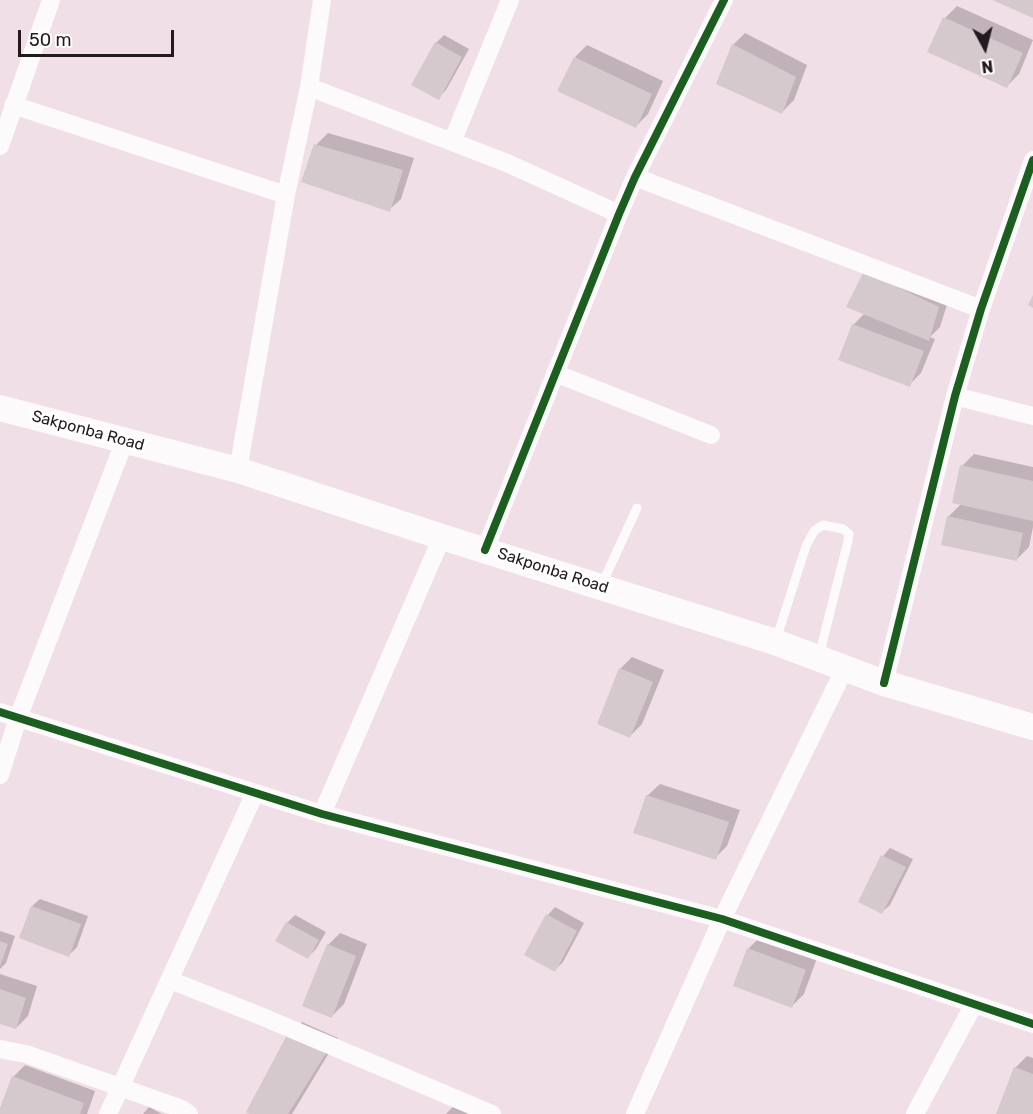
<!DOCTYPE html>
<html>
<head>
<meta charset="utf-8">
<style>
  body { margin:0 }
  #map { position:relative; width:1033px; height:1114px; overflow:hidden; background:#f0dfe6; font-family:Rubik,sans-serif }
  canvas { display:block }
  .north { position:absolute; left:955px; top:18px; width:60px; height:60px; -webkit-text-stroke:4px #fff; paint-order:stroke; rotate:173deg; font-size:16px; font-weight:700; line-height:24px; text-align:center; color:#23191e }
  .north::after { content:''; display:block; margin:auto; width:21px; height:27px; background:#23191e; clip-path:polygon(50% 0,100% 100%,50% 72%,0 100%) }
  .scale { position:absolute; left:18px; top:30px; width:156px; height:27px; box-sizing:border-box; border:3px solid #23191e; border-top:0; padding-left:8px; font-size:18px; line-height:21px; white-space:nowrap; color:#23191e; -webkit-text-stroke:4px #fff; paint-order:stroke }
</style>
</head>
<body>
<div id="map">
<canvas width="1033" height="1114"></canvas>
<div class="north">N</div>
<div class="scale">50 m</div>
</div>
<script>
const ctx = document.querySelector('canvas').getContext('2d');
ctx.lineJoin = 'round';
function paint(path, color) { ctx.fillStyle = color; ctx.fill(path, 'evenodd'); }
const poly = rows => new Path2D(rows.map(r => 'M' + r).join(''));
function stroke(path, color, width, dash) { ctx.strokeStyle = color; ctx.lineWidth = width; ctx.lineCap = dash ? 'butt' : 'round'; ctx.setLineDash(dash || []); ctx.stroke(path); }
function write(font, color, halo, rows, align = 'center') {
  ctx.font = font + ' Rubik,sans-serif'; ctx.lineWidth = 6; ctx.setLineDash([]); ctx.textBaseline = 'middle'; ctx.strokeStyle = halo; ctx.fillStyle = color; for (const [text, x, y, turn = 0] of rows) {
    ctx.save(); ctx.translate(x, y); ctx.rotate((+turn || 0) * Math.PI / 180); ctx.textAlign = isNaN(turn) ? turn : align; if (halo) ctx.strokeText(text, 0, 0); ctx.fillText(text, 0, 0); ctx.restore();
  }
}
paint(poly([
  [957,6,1033,40,1019,74,1007,86,945,18],
  [745,33,807,65,794,100,782,112,718,83,733,45],
  [444,35,469,49,446,90,438,98,436,43],
  [587,45,663,81,648,114,636,126,575,57],
  [328,133,414,158,401,199,389,210,316,145],
  [865,272,950,295,940,327,930,337,935,339,921,373,909,385,853,325,865,313],
  [974,454,1033,467,1033,527,1029,547,1017,559,948,517,962,503,962,466],
  [632,657,664,670,642,724,630,736,620,669],
  [660,784,740,810,727,846,715,858,647,796],
  [890,848,913,859,890,905,882,912,860,901,883,856],
  [40,899,88,916,77,947,69,955,32,906],
  [555,907,584,923,563,962,555,970,548,915],
  [295,915,326,932,316,949,308,957,277,940,287,923],
  [0,931,15,936,6,963,0,969],
  [340,933,367,944,344,1004,332,1016,328,945],
  [760,937,817,958,804,994,792,1006,748,949],
  [0,974,37,986,28,1016,16,1028,0,1023],
  [302,1022,338,1038,292,1114,252,1114,290,1034],
  [1027,1056,1033,1058,1033,1114,998,1114,1015,1068],
  [25,1065,95,1091,87,1114,0,1114,13,1077],
  [460,1099,495,1114,446,1114],
  [149,1107,162,1114,143,1114]
]), '#0003');
paint(poly([
  [992,0,1033,0,1033,18],
  [943,17,1023,53,1007,88,927,52],
  [435,42,462,57,439,100,411,85],
  [732,44,796,77,782,114,716,84],
  [574,57,652,94,636,128,557,91],
  [314,144,403,170,390,212,301,182],
  [864,271,939,307,929,341,846,307],
  [1033,295,1033,308,1028,305],
  [852,324,924,351,910,387,838,360],
  [960,465,1033,481,1033,521,952,503],
  [947,516,1023,533,1017,561,941,545],
  [619,668,653,682,630,738,597,724],
  [646,795,729,822,716,860,633,833],
  [881,855,906,867,882,914,858,902],
  [31,906,81,924,69,957,19,938],
  [546,914,577,931,555,972,524,955],
  [286,922,319,940,308,959,275,941],
  [0,941,8,944,0,966],
  [327,944,356,956,332,1018,302,1006],
  [747,948,806,970,792,1008,733,986],
  [0,989,26,998,16,1029,0,1024],
  [288,1033,328,1050,288,1114,249,1114,246,1112],
  [1014,1067,1033,1074,1033,1114,996,1114],
  [12,1076,84,1103,80,1114,0,1114,0,1108]
]), '#d6c9ce');
stroke(poly([
  [602,584,637,508],
  [776,640,806,546,814,531,823,525,843,529,849,534,848,541,819,656]
]), '#fdfafb', 9);
stroke(poly([
  [309,87,507,163,619,214],
  [13,105,286,195],
  [452,142,510,0],
  [0,146,51,0],
  [635,177,981,309],
  [555,373,711,435],
  [955,396,1033,416],
  [238,470,286,195,309,87,322,0],
  [485,550,619,214,635,177,724,0],
  [884,683,955,396,981,309,1033,160],
  [0,712,322,814,722,919,1033,1024],
  [0,775,18,718,125,440],
  [322,814,442,537],
  [170,980,263,1017,492,1114],
  [0,1049,26,1054,182,1109,189,1114],
  [108,1114,255,793],
  [635,1114,722,919,845,668],
  [915,1114,974,1004]
]), '#fdfafb', 18);
stroke(poly([
  [0,408,238,470,442,537,775,642,884,683,1033,727]
]), '#fdfafb', 26);
stroke(poly([
  [485,550,619,214,635,177,724,0],
  [884,683,955,396,981,309,1033,160],
  [0,712,322,814,722,919,1033,1024]
]), '#1b5e20', 8);
write('16px', '#23191e', '#fff', [
  ["Sakponba Road",88,431,15],
  ["Sakponba Road",553,571,18]
]);
</script>
</body>
</html>
